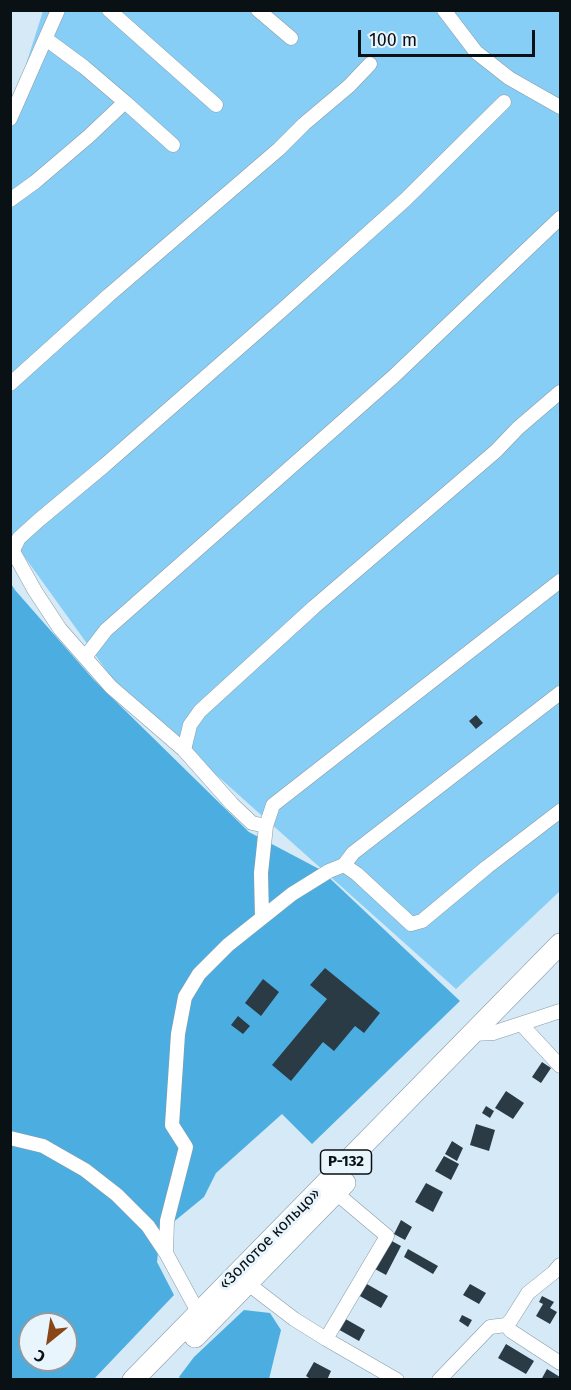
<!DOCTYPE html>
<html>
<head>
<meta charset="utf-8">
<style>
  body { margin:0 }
  #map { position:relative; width:571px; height:1390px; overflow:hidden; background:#d5e9f6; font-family:"Fira Sans",sans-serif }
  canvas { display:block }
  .frame { position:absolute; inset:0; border:12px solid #0a1115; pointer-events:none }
  .north { position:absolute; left:18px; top:1312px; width:60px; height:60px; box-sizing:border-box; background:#e9f5fd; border:2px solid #909aa0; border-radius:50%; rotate:210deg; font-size:16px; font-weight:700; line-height:24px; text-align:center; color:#0a1115 }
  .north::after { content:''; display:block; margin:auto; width:21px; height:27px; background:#894717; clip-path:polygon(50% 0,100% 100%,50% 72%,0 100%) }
  .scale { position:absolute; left:358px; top:30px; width:177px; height:27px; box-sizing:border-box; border:3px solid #0a1115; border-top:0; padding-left:8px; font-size:18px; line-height:21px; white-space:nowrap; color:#0a1115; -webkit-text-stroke:4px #e9f5fd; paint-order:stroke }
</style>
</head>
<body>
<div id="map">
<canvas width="571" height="1390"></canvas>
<div class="frame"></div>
<div class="north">С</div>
<div class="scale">100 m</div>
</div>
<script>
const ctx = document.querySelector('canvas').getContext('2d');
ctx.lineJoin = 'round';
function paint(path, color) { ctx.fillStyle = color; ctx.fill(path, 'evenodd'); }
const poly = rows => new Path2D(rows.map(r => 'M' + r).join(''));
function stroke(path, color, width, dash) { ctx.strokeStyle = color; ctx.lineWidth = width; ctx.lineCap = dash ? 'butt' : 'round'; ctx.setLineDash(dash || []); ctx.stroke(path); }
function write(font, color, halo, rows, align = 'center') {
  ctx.font = font + ' "Fira Sans",sans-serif'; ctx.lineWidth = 6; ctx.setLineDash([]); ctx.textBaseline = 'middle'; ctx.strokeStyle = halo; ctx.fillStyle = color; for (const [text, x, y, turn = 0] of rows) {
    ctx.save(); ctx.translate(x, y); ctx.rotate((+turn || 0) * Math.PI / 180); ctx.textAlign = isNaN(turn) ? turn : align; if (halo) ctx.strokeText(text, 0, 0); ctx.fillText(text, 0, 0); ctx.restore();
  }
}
paint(poly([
  [43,11,560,11,560,891,456,989,119,688,11,538,10,115]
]), '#87cef6');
paint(poly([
  [10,582,15,590,94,680,249,832,321,870,460,1001,312,1144,282,1114,216,1173,204,1197,160,1233,157,1262,174,1295,94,1379,11,1379],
  [30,1324,66,1324,66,1360,30,1360],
  [244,1310,270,1313,281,1330,269,1379,182,1380,179,1377,194,1357]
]), '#4caee0');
paint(poly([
  [476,715,483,723,476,729,469,721],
  [325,968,380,1013,364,1033,355,1026,334,1051,323,1042,291,1081,272,1065,327,999,310,985],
  [263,979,279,992,261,1016,245,1003],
  [238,1016,250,1026,243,1034,231,1025],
  [542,1062,551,1068,541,1083,532,1077],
  [506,1091,524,1103,513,1119,495,1108],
  [486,1106,494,1111,490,1118,482,1113],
  [476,1124,495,1130,489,1151,470,1145],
  [452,1141,463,1148,457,1161,445,1154],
  [444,1156,459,1164,451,1180,435,1171],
  [426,1183,443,1192,433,1212,415,1202],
  [401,1220,412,1227,405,1240,394,1234],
  [390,1240,401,1246,386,1275,375,1269],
  [408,1249,438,1266,433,1274,404,1257],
  [365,1283,388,1296,381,1308,358,1295],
  [470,1284,486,1293,479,1304,463,1295],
  [542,1296,554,1302,550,1308,557,1312,550,1324,536,1316,543,1304,539,1302],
  [462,1315,472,1320,468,1327,459,1321],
  [342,1317,365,1330,359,1341,336,1328],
  [506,1344,534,1361,526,1374,498,1358],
  [314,1362,331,1371,327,1380,312,1380,306,1376],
  [547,1369,560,1377,560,1380,541,1380]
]), '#2a3b45');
const minor = poly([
  [109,10,216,105],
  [258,10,291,38],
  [444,10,476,52,509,78,560,107],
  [46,39,84,67,125,102],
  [10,119,58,10],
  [10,200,35,182,89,136,125,102,173,145],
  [10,384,109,295,279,149,304,124,349,86,370,64],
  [10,546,35,591,60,629,111,687,184,750,232,804,252,823,266,826],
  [13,550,19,538,39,520,105,465,281,311,405,200,504,102],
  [86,656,106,630,393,377,560,218],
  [184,750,190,725,200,711,314,607,496,451,518,428,560,392],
  [344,865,353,853,560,693],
  [262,917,261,873,266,826,273,805,560,581],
  [521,1024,560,1066],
  [473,1034,493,1033,560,1011],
  [10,1138,43,1146,85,1170,117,1195,148,1226,166,1253,198,1312],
  [166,1253,167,1221,186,1147,172,1125,178,1034,185,997,199,974,228,945,292,894,329,871,344,865,357,874,411,924,422,921,487,867,560,811],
  [247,1283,294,1319,326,1339,397,1380],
  [506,1325,511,1331,560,1363],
  [326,1339,387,1236,336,1193],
  [439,1380,490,1327,506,1325,511,1320,528,1293,553,1273,560,1265]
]);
const highway = poly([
  [195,1337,345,1183],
  [133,1380,560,944]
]);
stroke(minor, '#889ba6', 15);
stroke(highway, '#889ba6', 22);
stroke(minor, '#fff', 14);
stroke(highway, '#fff', 21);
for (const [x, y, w] of [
  [346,1162,51]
]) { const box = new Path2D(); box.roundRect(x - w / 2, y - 12, w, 24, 4.5); ctx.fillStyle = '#e9f5fd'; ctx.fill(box); stroke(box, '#0a1115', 1.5); }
write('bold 15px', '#0a1115', null, [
  ["Р-132",346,1162]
]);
write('16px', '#0a1115', '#e9f5fd', [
  ["«Золотое кольцо»",270,1239,-45]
]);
</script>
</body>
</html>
